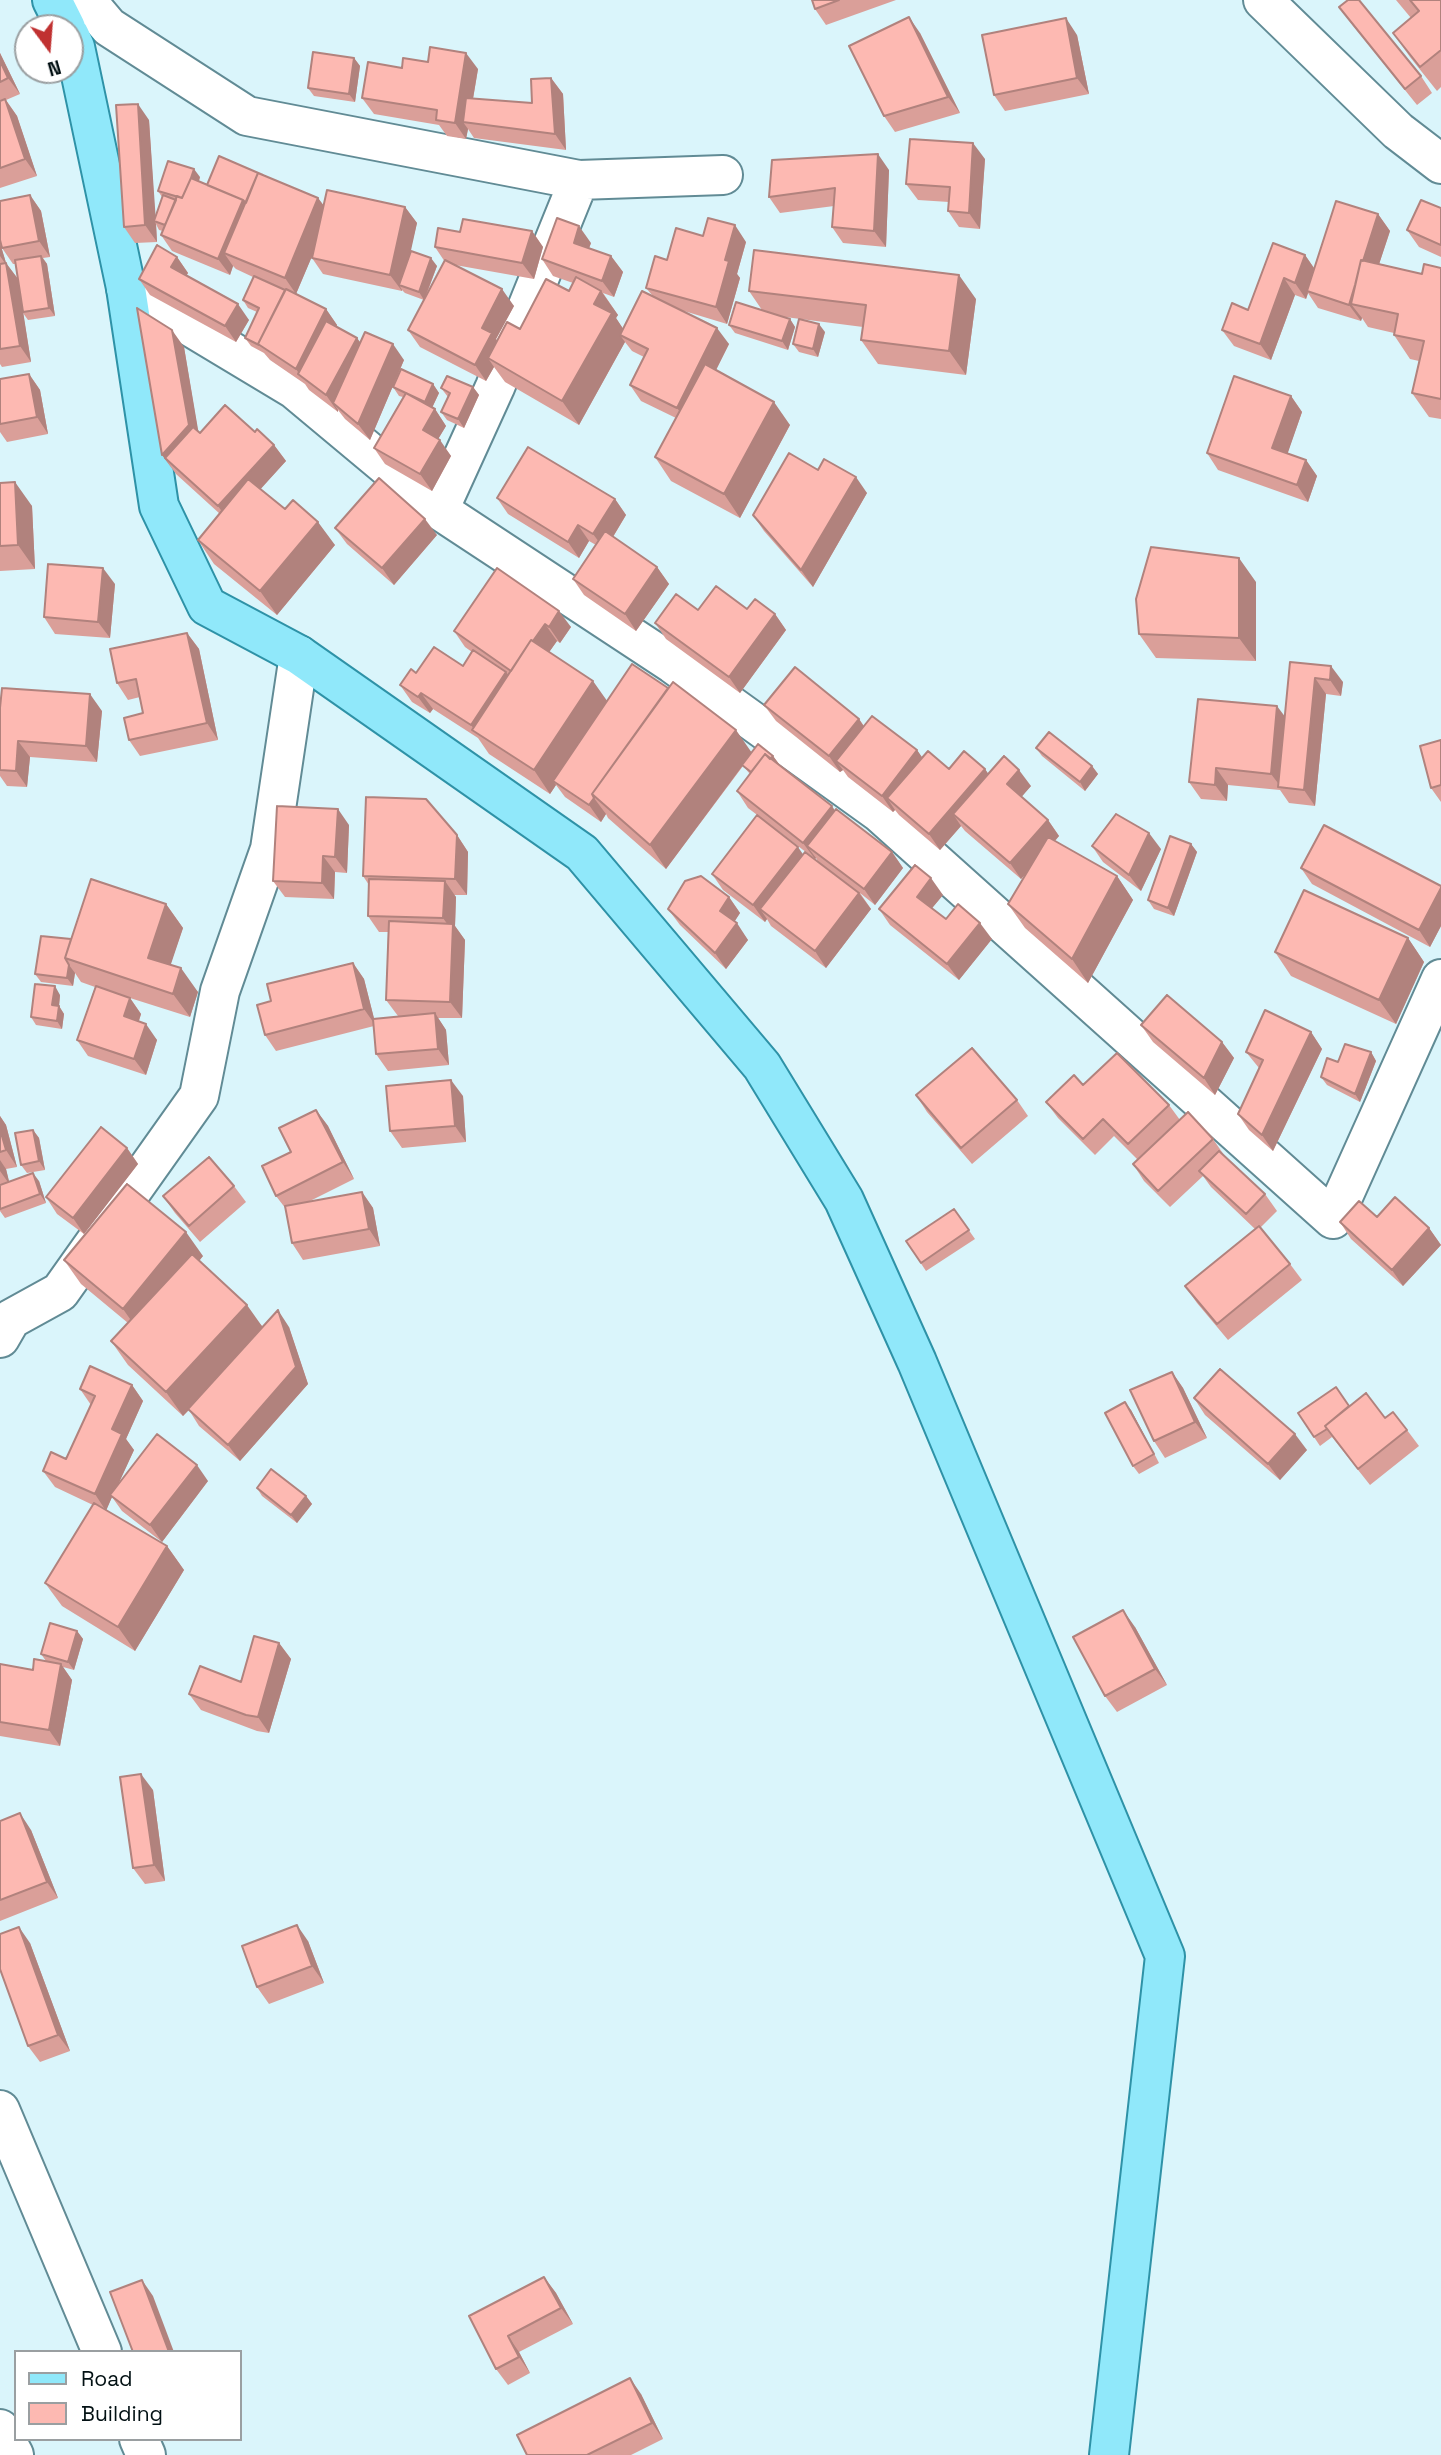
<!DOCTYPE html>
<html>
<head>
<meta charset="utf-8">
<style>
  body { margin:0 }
  #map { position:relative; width:1441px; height:2455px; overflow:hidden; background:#daf5fb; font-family:"Space Grotesk",sans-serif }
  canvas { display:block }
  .legend { position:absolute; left:14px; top:2350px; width:228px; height:91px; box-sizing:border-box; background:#fff; border:2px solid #9a9fa1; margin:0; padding:9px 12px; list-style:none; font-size:21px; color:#021013 }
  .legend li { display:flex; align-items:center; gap:14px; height:35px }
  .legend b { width:35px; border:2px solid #9a9fa1 }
  .north { position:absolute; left:14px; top:14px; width:70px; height:70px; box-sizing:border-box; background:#fff; border:2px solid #9a9fa1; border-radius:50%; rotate:164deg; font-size:19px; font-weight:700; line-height:28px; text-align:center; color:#021013 }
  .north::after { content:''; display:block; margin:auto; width:24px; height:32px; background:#c03131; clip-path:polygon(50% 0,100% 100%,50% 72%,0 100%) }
</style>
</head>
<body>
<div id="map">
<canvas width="1441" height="2455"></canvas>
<ul class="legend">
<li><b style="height:9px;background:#90e8fa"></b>Road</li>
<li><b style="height:19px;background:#fdb9b2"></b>Building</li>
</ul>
<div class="north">N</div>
</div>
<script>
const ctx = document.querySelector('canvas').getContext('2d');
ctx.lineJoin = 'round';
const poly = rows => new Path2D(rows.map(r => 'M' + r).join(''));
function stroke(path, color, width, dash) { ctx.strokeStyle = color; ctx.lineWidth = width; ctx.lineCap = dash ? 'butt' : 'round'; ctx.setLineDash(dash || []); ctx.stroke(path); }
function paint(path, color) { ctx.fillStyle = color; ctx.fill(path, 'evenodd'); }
const minor = poly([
  [86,0,109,27,247,116,579,180,723,175],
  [1263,0,1398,131,1441,164],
  [126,288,294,389,439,510,673,664,880,813,1333,1219,1441,979],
  [439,510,495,387,579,180],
  [0,1338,11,1319,60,1292,199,1096,220,991,270,849,299,655],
  [0,2110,102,2352],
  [0,2429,14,2455],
  [139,2439,146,2455]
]);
const major = poly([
  [52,0,66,28],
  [70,36,75,47,126,288,159,506,207,606,299,655,582,853,762,1066,844,1200,917,1362,1165,1956,1109,2455]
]);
stroke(minor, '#618b95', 42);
stroke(major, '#2e92a7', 42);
stroke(minor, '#fff', 38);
stroke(major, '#90e8fa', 38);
paint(poly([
  [812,0,896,0,826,25,815,9],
  [1396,0,1441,0,1441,87,1437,91,1410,57,1393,33,1411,18],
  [1339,7,1421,76,1432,93,1417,105,1351,23],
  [920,33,960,113,895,132,884,116],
  [1077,35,1089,94,1005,111,994,95],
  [0,53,20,94,6,100,17,116,37,176,0,188],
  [354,58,360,66,355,102,314,96,308,88],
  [402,68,478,69,473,99,532,103,551,78,563,94,566,150,474,138,468,129,466,139,447,136,439,125,374,114,362,98],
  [149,120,155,217,162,197,158,191,200,177,199,181,207,185,318,198,324,206,405,207,417,223,410,251,437,266,425,299,445,262,435,247,460,232,532,231,543,247,534,279,455,265,514,306,496,339,497,341,520,329,569,291,573,283,553,276,542,259,591,243,589,248,611,256,623,272,614,297,603,293,618,315,616,318,623,329,652,295,646,288,667,260,703,236,746,242,737,274,740,278,727,324,684,311,729,344,716,370,790,425,740,518,671,481,655,457,676,418,641,401,630,385,644,357,632,351,625,342,579,425,505,382,494,367,486,381,420,347,408,330,424,300,405,293,402,290,402,291,323,274,312,258,312,256,296,294,326,309,337,325,337,327,357,338,360,342,404,360,370,440,345,419,338,410,338,412,309,390,305,384,270,360,264,353,251,346,245,338,257,312,248,308,243,300,253,277,236,269,233,266,230,275,172,251,161,235,163,231,159,230,156,224,157,242,135,243,124,227],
  [985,159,980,229,959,227,948,211,949,202,918,200,906,184],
  [889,170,886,247,843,243,832,227,834,206,780,213,769,197],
  [30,195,41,211,50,257,43,258,47,264,55,316,28,320,23,313,31,362,2,367,0,364,0,243,6,263,18,279,15,264,13,264,2,248],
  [1441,208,1441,257,1419,247,1407,230],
  [1378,214,1390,231,1379,264,1422,274,1441,268,1441,419,1429,417,1412,393,1419,361,1410,359,1394,335,1394,333,1368,327,1362,318,1361,321,1318,308,1308,293,1306,299,1295,295,1271,360,1234,346,1222,330,1248,310,1305,255,1314,268],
  [177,257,188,273,186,276,249,320,236,342,150,295,139,279],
  [749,291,976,299,966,375,878,364,861,340,863,327,785,317,790,319,795,327,788,350,735,333,729,325,762,310],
  [825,332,818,357,799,352,793,344],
  [184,347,198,432,200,433,255,432,274,445,286,461,260,489,285,509,335,545,277,615,214,564,198,540,220,514,176,474,162,455],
  [29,374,40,390,48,434,7,442,0,432,0,379],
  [433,384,439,393,432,408,435,409,446,426,438,439,451,456,432,491,385,464,374,448,403,397,399,396,393,387],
  [473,387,479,395,464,428,447,420,441,412,448,397,441,388],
  [1291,396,1302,412,1287,454,1306,460,1317,476,1308,502,1218,470,1207,453],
  [818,470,867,493,813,587,764,531,753,515],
  [0,483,32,506,35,569,0,571],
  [497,498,615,499,626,515,613,537,657,567,669,584,636,631,584,595,573,579,596,545,589,541,579,558,508,514],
  [335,528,437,535,394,585,347,544],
  [497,568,571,627,560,643,557,641,549,652,607,701,752,752,773,756,779,764,778,765,834,810,892,852,903,868,875,905,860,893,871,909,826,968,771,926,767,919,765,922,723,890,712,874,803,854,818,862,816,858,815,859,748,808,737,791,750,774,743,766,666,869,608,818,606,814,601,822,565,797,556,785,550,794,489,754,478,738,433,709,430,713,412,702,400,685,416,673,463,666,472,652,465,647,454,631],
  [1256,582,1256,661,1156,658,1139,634],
  [115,584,110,638,55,634,44,617],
  [747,609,775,614,786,630,740,693,666,639,655,623,698,610],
  [187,633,199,649,218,740,140,756,129,740,143,713,140,697,128,700,117,683],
  [1290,662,1343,682,1341,696,1326,694,1315,806,1289,803,1280,790,1228,785,1227,801,1201,799,1189,782,1285,717],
  [764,705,859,719,864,726,917,750,922,758,949,769,985,769,988,774,1031,786,1021,797,1048,820,1059,836,1055,841,1117,876,1133,900,1088,983,1025,928,1008,904,1025,875,1021,879,965,831,961,826,940,850,899,815,895,810,893,812,848,777,843,770,840,772,776,721],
  [0,708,102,711,97,762,30,757,27,787,7,786,0,776],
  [1441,740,1441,802,1431,788],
  [1036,748,1092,766,1098,774,1085,791,1042,756],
  [349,825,347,873,335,872,334,899,285,897,273,881],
  [457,835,468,852,467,895,454,895,456,897,455,926,465,940,462,1018,438,1018,446,1030,449,1065,388,1071,376,1054,374,1026,276,1051,265,1035,271,1001,353,963,364,979,374,1019,403,1016,398,1016,386,1000,388,932,379,932,368,916,369,885,363,876],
  [1191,844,1197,852,1174,916,1154,909,1148,900],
  [1092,846,1161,849,1141,891,1103,862],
  [1301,868,1441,886,1441,926,1430,947,1312,884],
  [943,895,932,908,946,919,992,939,959,980,890,925,879,909],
  [729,897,740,913,734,922,748,940,726,969,680,925,668,909],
  [166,904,183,928,170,965,198,992,190,1017,130,998,141,1014,139,1021,157,1040,146,1075,88,1056,77,1040,95,987,81,982,75,973,73,986,41,982,35,974,71,939],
  [1408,938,1424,962,1396,1024,1291,976,1275,952],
  [60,995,59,1006,64,1014,62,1029,36,1025,31,1017],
  [1141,1025,1222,1042,1234,1058,1215,1095,1153,1042],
  [1311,1032,1322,1049,1273,1151,1249,1130,1238,1114,1259,1068,1246,1052],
  [1371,1052,1376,1061,1360,1102,1327,1085,1321,1077,1338,1062],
  [1083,1085,1169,1105,1180,1120,1213,1139,1224,1155,1265,1194,1277,1211,1260,1228,1290,1264,1302,1280,1228,1340,1197,1303,1185,1286,1255,1229,1211,1187,1203,1176,1170,1207,1144,1181,1133,1164,1138,1160,1114,1136,1095,1155,1058,1118,1046,1102],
  [916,1095,1017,1100,1028,1116,972,1164,927,1112],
  [463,1096,466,1142,402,1148,390,1131],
  [316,1110,328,1126,354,1179,308,1202,362,1192,373,1208,380,1246,303,1260,292,1243,286,1209,276,1196,291,1152],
  [0,1116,6,1125,17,1167,6,1169,9,1182,39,1181,46,1203,5,1218,0,1211],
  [33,1130,39,1138,45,1170,27,1173,21,1165],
  [127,1148,138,1164,84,1234,57,1214,46,1197],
  [234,1186,246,1202,200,1242,175,1213,163,1196],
  [954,1209,975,1239,926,1271,906,1241],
  [1377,1217,1429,1228,1441,1245,1403,1286,1351,1239,1340,1222],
  [203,1256,199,1261,263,1327,289,1327,308,1384,240,1461,199,1426,189,1410,183,1416,128,1365,111,1341,128,1323,81,1284,64,1260],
  [1172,1372,1183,1388,1207,1438,1165,1458,1154,1441],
  [132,1385,143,1401,126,1439,134,1450,118,1484,208,1481,162,1542,122,1511,112,1497,106,1510,167,1546,184,1570,135,1651,62,1606,45,1583,93,1505,55,1487,43,1471,66,1459,91,1405,80,1389],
  [1194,1398,1307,1450,1280,1480,1205,1415],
  [1349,1406,1385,1418,1407,1430,1419,1446,1370,1485,1332,1437,1320,1446,1298,1413],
  [1131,1410,1159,1463,1139,1474,1133,1466],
  [257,1488,306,1496,312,1504,297,1523,262,1496],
  [1135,1627,1167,1685,1117,1712,1105,1696],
  [77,1631,83,1639,74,1670,63,1667,72,1680,60,1746,0,1736,0,1664,33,1670,46,1661,41,1654],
  [279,1643,291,1659,269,1733,257,1731,201,1710,189,1694,241,1682],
  [153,1790,165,1881,145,1884,133,1868],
  [0,1821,31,1830,58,1898,0,1921],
  [308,1941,324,1983,269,2004,257,1987],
  [30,1943,70,2051,40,2062,28,2046],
  [544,2277,556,2293,573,2324,519,2352,530,2373,508,2385,496,2369,469,2316],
  [641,2394,663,2439,631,2455,527,2455]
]), '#da9f99');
paint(poly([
  [909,17,920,33,960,113,948,97],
  [1066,18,1077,35,1089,94,1077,78],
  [0,53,20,94,8,78,0,61],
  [466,53,478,69,469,122,463,122,468,129,466,139,455,123],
  [354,58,360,66,355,102,349,94],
  [551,78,563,94,566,150,555,134],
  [5,99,17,116,37,176,25,159],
  [138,104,149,120,156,222,154,221,156,224,157,242,145,225],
  [973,143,985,159,980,229,969,213],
  [878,154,889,170,886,247,874,231],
  [194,169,200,177,191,207,185,199],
  [30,195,41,211,50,257,39,241],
  [318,198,330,214,296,294,285,278],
  [243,200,255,216,224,253,233,266,230,275,218,259],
  [405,207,417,223,403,287,399,285,402,290,402,291,390,275],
  [1378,214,1390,231,1365,307,1351,304,1362,318,1361,321,1349,305],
  [735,225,746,242,737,274,740,278,727,324,716,307,725,260],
  [579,226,591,243,585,259,574,243],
  [532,231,543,247,534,279,522,263],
  [0,243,7,266,0,256],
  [1305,255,1316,271,1307,291,1308,293,1306,299,1295,283],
  [41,256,47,264,55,316,49,308],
  [611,256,623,272,614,297,602,281],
  [177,257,188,273,182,283,171,267],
  [431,258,437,266,424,300,419,292],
  [6,263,18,279,31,362,20,346],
  [959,275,976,299,966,375,949,351],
  [1284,278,1295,295,1271,360,1260,344],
  [502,289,514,306,496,339,503,350,488,358,494,367,486,381,475,365,482,328],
  [601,291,618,315,616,318,628,336,620,335,625,342,579,425,562,401,594,304],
  [238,304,249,320,236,342,225,326],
  [326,309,337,325,309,382,300,375,296,369],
  [790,319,795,327,788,350,782,341],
  [819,324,825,332,818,357,813,349],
  [717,328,729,344,689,424,677,408],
  [172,330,184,347,200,441,165,458,174,471,162,455],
  [357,338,368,354,333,403,338,410,338,412,326,395],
  [393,344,404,360,370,440,358,424],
  [29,374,40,390,48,434,37,417],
  [433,384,439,393,431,410,425,402],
  [473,387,479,395,464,428,458,419],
  [1291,396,1302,412,1284,464,1272,448],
  [774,402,790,425,740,518,724,494],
  [435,409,446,426,434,446,423,430],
  [440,440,451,456,432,491,420,474],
  [274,445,286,461,230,523,218,506],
  [1306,460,1317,476,1308,502,1297,485],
  [856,477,867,493,813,587,801,570],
  [15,482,32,506,35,569,18,545],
  [615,499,626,515,605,550,593,534],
  [425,519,437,535,394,585,382,568],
  [318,522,335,545,277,615,260,591],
  [578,525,589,541,579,558,568,542],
  [1239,558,1256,582,1256,661,1239,638],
  [657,567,669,584,636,631,625,614],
  [103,568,115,584,110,638,98,622],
  [559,611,571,627,560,643,549,627],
  [775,614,786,630,740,693,729,677],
  [545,624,557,641,524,688,512,671],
  [187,633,199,649,218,740,207,723],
  [1331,666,1343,682,1341,696,1330,680],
  [506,672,518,688,477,733,471,725],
  [1315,678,1326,694,1315,806,1304,790],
  [593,681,610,705,553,781,556,785,550,794,534,770],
  [421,693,433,709,430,713,418,697],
  [90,694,102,711,97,762,86,746],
  [1277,706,1289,722,1281,787,1271,774],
  [859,719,870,736,836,761,843,770,840,772,829,756],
  [736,730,752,753,666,869,650,845],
  [18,741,30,757,27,787,16,771],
  [917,750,929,767,887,798,895,810,893,812,882,796],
  [773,756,779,764,763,785,757,776],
  [1092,766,1098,774,1085,791,1080,782],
  [1216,768,1228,785,1227,801,1215,785],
  [985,769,996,785,953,814,961,826,940,850,929,834],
  [1019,770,1031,786,1018,801,1007,784],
  [594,798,606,814,601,822,589,805],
  [832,806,843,823,807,846,816,858,815,859,803,843],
  [338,809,349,825,347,873,335,857],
  [1048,820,1059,836,1021,879,1010,863],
  [1149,833,1161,849,1141,891,1129,875],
  [457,835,468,852,467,895,455,879],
  [1191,844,1197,852,1174,916,1168,908],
  [798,847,809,863,760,909,767,919,765,922,753,905],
  [892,852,903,868,875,905,864,889],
  [323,856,335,872,334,899,322,883],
  [1117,876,1133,900,1088,983,1072,959],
  [931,878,943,895,928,913,917,897],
  [445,881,456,897,455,926,465,940,462,1018,450,1002,453,932,443,918],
  [1441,888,1441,926,1430,947,1419,930],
  [859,893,871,909,826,968,815,951],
  [729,897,740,913,731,927,720,911],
  [166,904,183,928,165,982,148,958],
  [737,923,748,940,726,969,715,953],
  [980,923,992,939,959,980,947,964],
  [1408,938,1424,962,1396,1024,1379,1000],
  [353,963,364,979,376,1026,364,1009],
  [69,965,75,973,73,986,67,978],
  [181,968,198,992,190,1017,173,994],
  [55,986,60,995,59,1006,64,1014,62,1029,57,1021,52,1005],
  [130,998,141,1014,135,1032,124,1016],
  [435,1013,446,1030,449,1065,438,1049],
  [146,1024,157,1040,146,1075,134,1059],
  [1311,1032,1322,1049,1273,1151,1262,1135],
  [1222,1042,1234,1058,1215,1095,1204,1078],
  [1371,1052,1376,1061,1360,1102,1355,1094],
  [451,1080,463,1096,466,1142,455,1126],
  [316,1110,328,1126,354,1179,343,1162],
  [0,1116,6,1125,17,1167,6,1150,0,1129],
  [33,1130,39,1138,45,1170,39,1161],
  [127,1148,138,1164,84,1234,73,1218],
  [0,1160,6,1169,10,1185,0,1171],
  [33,1173,39,1181,46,1203,40,1194],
  [362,1192,373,1208,380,1246,369,1229],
  [1429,1228,1441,1245,1403,1286,1392,1270],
  [186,1232,203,1256,140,1333,123,1309],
  [247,1305,264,1329,183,1416,166,1392],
  [278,1310,289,1327,308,1384,240,1461,228,1445],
  [1172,1372,1183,1388,1207,1438,1195,1422],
  [132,1385,143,1401,126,1439,134,1450,113,1496,110,1495,112,1497,106,1511,95,1494,112,1429],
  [1125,1402,1131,1410,1159,1463,1154,1454],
  [1295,1434,1307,1450,1280,1480,1268,1464],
  [197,1465,208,1481,162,1542,150,1525],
  [306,1496,312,1504,297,1523,291,1515],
  [167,1546,184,1570,135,1651,118,1627],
  [1123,1610,1135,1627,1167,1685,1155,1669],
  [77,1631,83,1639,74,1670,68,1662],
  [279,1643,291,1659,269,1733,258,1717],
  [61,1664,72,1680,60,1746,49,1730],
  [141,1774,153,1790,165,1881,154,1865],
  [20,1813,31,1830,58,1898,47,1882],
  [297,1925,308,1941,324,1983,312,1966],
  [19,1927,30,1943,70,2051,58,2035],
  [544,2277,556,2293,573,2324,561,2308],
  [142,2280,153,2296,174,2352,169,2352],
  [508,2336,519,2352,530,2373,519,2357],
  [630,2378,641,2394,663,2439,652,2423]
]), '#b1827d');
const building = poly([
  [812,0,839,0,815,9,812,0],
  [1348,0,1359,0,1421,76,1405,89,1339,7,1348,0],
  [1410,0,1441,0,1441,50,1420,67,1393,33,1419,11,1410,0],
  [909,17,948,97,884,116,849,46,909,17],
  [1066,18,1077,78,994,95,982,35,1066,18],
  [430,47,466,53,455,123,436,120,437,110,362,98,368,62,402,68,403,58,428,62,430,47],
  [313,52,354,58,349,94,308,88,313,52],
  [0,61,8,78,0,82,0,61],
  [551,78,555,134,463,122,466,98,532,103,531,79,551,78],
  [5,99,25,159,0,168,0,101,5,99],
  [138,104,145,225,124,227,116,105,138,104],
  [910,139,973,143,969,213,948,211,950,187,906,184,910,139],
  [878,154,874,231,832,227,835,188,769,197,772,160,878,154],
  [219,156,263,175,258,173,246,203,243,200,207,185,219,156],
  [168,161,194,169,191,178,182,198,158,191,168,161],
  [258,173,318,198,285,278,224,253,258,173],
  [191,178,243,200,218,259,161,235,177,196,182,198,191,178],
  [327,190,405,207,390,275,312,258,327,190],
  [30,195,39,241,2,248,0,240,0,201,30,195],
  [163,195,176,200,165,225,154,221,163,195],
  [1421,200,1441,208,1441,245,1407,230,1421,200],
  [1336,201,1378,214,1363,261,1361,260,1355,285,1349,305,1307,291,1336,201],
  [557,218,579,226,574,243,611,256,602,281,542,259,557,218],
  [708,218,735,225,725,260,729,261,716,307,646,288,655,256,667,260,676,228,703,236,708,218],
  [463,219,532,231,522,263,435,247,438,228,460,232,463,219],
  [1273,243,1305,255,1295,283,1284,278,1260,344,1222,330,1232,303,1248,310,1273,243],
  [157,245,177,257,171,267,238,304,225,326,139,279,157,245],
  [754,250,959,275,949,351,861,340,866,305,749,291,754,250],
  [411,251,431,258,419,292,399,285,411,251],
  [41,256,49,308,23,312,15,260,41,256],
  [445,260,502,289,482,328,492,333,475,365,408,330,445,260],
  [1361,260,1422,274,1424,264,1441,268,1441,399,1412,393,1424,341,1394,335,1398,314,1351,304,1361,260],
  [6,263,20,346,0,349,0,264,6,263],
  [254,276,285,290,258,344,259,345,245,338,259,308,243,300,254,276],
  [576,277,601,291,594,304,612,313,562,401,488,358,507,322,520,329,546,279,569,291,576,277],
  [286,289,326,309,296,369,258,344,286,289],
  [642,291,717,328,677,408,630,385,648,349,620,335,642,291],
  [736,302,790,319,782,341,729,325,736,302],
  [137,308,172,330,189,425,162,455,137,308],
  [799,319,819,324,813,349,793,344,799,319],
  [326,321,357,338,326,395,298,374,326,321],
  [365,332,393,344,358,424,333,403,365,332],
  [705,364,774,402,724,494,655,457,705,364],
  [401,369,433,384,425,402,393,387,401,369],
  [29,374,37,417,0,424,0,379,29,374],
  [447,376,473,387,458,419,441,412,450,393,441,388,447,376],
  [1234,376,1291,396,1272,448,1306,460,1297,485,1207,453,1234,376],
  [406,393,435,409,423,430,440,440,420,474,374,448,406,393],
  [225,405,255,432,257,429,274,445,218,506,165,458,193,427,200,433,225,405],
  [528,447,615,499,593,534,578,525,568,542,497,498,528,447],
  [789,453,818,470,824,459,856,477,801,570,753,515,789,453],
  [379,478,425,519,382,568,335,528,379,478],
  [248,479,285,509,293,500,318,522,260,591,198,540,248,479],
  [15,482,18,545,0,546,0,483,15,482],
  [605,531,657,567,625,614,573,579,605,531],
  [1151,547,1239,558,1239,638,1139,634,1136,599,1151,547],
  [48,564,103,568,98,622,44,617,48,564],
  [497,568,559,611,549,627,545,624,533,641,531,640,511,671,454,631,497,568],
  [716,586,747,609,755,599,775,614,729,677,655,623,676,594,698,610,716,586],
  [187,633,207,723,129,740,124,718,143,713,136,679,117,683,110,649,187,633],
  [531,640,593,681,534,770,472,730,531,640],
  [434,647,463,666,473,650,506,672,471,725,421,693,418,697,400,685,411,669,416,673,434,647],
  [1290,662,1331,666,1330,680,1315,678,1304,790,1278,787,1290,662],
  [632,664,668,688,592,794,594,798,589,805,553,781,632,664],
  [795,667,859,719,829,756,764,705,795,667],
  [673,682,736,730,650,845,592,794,673,682],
  [2,688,90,694,86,746,18,741,16,771,0,770,0,708,2,688],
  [1198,699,1277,706,1271,774,1216,768,1215,785,1189,782,1198,699],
  [872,716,917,750,882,796,836,761,872,716],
  [1049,732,1092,766,1080,782,1036,748,1049,732],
  [1441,740,1441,785,1431,788,1420,746,1441,740],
  [758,744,773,756,770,759,765,754,751,772,742,765,758,744],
  [928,751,949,769,964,751,985,769,929,834,887,798,928,751],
  [765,754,832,806,803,843,737,791,765,754],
  [1004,756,1019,770,1007,784,1048,820,1010,863,953,814,1004,756],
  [366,797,426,799,457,835,455,879,363,876,366,797],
  [277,806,338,809,335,857,323,856,322,883,273,881,277,806],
  [836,809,892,852,864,889,807,846,836,809],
  [1116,814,1149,833,1129,875,1092,846,1116,814],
  [757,815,798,847,753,905,712,874,757,815],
  [1324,825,1441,886,1441,888,1419,930,1301,868,1324,825],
  [1170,836,1191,844,1168,908,1148,900,1170,836],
  [1048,837,1117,876,1072,959,1008,904,1048,837],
  [805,852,859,893,815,951,760,909,805,852],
  [915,865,931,878,917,897,946,919,958,904,980,923,947,964,879,909,915,865],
  [701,876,729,897,720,911,737,923,715,953,668,909,685,881,701,876],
  [91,879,166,904,148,958,181,968,173,994,65,958,91,879],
  [369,879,445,881,443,918,368,916,369,879],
  [1304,890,1408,938,1379,1000,1275,952,1304,890],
  [389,921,453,924,450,1002,386,1000,389,921],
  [41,936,71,939,65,958,69,965,67,978,35,974,41,936],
  [353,963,364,1009,265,1035,257,1005,271,1001,267,984,353,963],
  [35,984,55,986,52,1005,59,1006,57,1021,31,1017,35,984],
  [96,986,130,998,124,1016,146,1024,134,1059,77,1040,96,986],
  [1167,995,1222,1042,1204,1078,1141,1025,1167,995],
  [1265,1010,1311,1032,1262,1135,1238,1114,1263,1060,1246,1052,1265,1010],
  [435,1013,438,1049,376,1054,373,1019,435,1013],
  [1345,1044,1371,1052,1355,1094,1321,1077,1327,1058,1338,1062,1345,1044],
  [972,1048,1017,1100,961,1148,916,1095,972,1048],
  [1117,1053,1169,1105,1128,1144,1103,1119,1083,1139,1046,1102,1074,1075,1083,1085,1117,1053],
  [451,1080,455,1126,390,1131,386,1086,451,1080],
  [316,1110,343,1162,276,1196,262,1166,291,1152,279,1128,316,1110],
  [1188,1112,1213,1139,1158,1191,1133,1164,1188,1112],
  [101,1127,127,1148,73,1218,46,1197,101,1127],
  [0,1129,6,1150,0,1152,0,1129],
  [33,1130,39,1161,21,1165,15,1133,33,1130],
  [1219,1151,1265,1194,1246,1214,1199,1171,1219,1151],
  [209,1157,234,1186,189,1226,163,1196,209,1157],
  [33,1173,40,1194,0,1209,0,1185,33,1173],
  [127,1184,186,1232,123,1309,64,1260,127,1184],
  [362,1192,369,1229,292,1243,285,1206,362,1192],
  [1395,1197,1429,1228,1392,1270,1340,1222,1359,1201,1377,1217,1395,1197],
  [954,1209,969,1230,921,1263,906,1241,954,1209],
  [1259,1226,1290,1264,1217,1324,1185,1286,1259,1226],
  [192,1254,247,1305,166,1392,111,1341,192,1254],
  [278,1310,296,1367,228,1445,188,1409,278,1310],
  [90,1366,132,1385,112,1429,122,1434,95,1494,43,1471,51,1452,66,1459,95,1396,80,1389,90,1366],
  [1220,1369,1295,1434,1268,1464,1194,1398,1220,1369],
  [1172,1372,1195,1422,1154,1441,1130,1390,1172,1372],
  [1336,1387,1349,1406,1325,1426,1327,1429,1314,1437,1298,1413,1336,1387],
  [1366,1393,1385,1418,1393,1412,1407,1430,1358,1469,1325,1426,1366,1393],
  [1125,1402,1154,1454,1133,1466,1105,1413,1125,1402],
  [157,1434,197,1465,150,1525,110,1495,157,1434],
  [271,1469,306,1496,291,1515,257,1488,271,1469],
  [94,1503,167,1546,118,1627,45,1583,94,1503],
  [1123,1610,1155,1669,1105,1696,1073,1637,1123,1610],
  [50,1623,77,1631,68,1662,41,1654,50,1623],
  [254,1636,279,1643,258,1717,246,1715,189,1694,200,1666,241,1682,254,1636],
  [34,1659,61,1664,49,1730,0,1722,0,1664,33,1670,34,1659],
  [141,1774,154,1865,133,1868,120,1777,141,1774],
  [20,1813,47,1882,0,1900,0,1821,20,1813],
  [297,1925,312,1966,257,1987,242,1946,297,1925],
  [19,1927,58,2035,28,2046,0,1969,0,1934,19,1927],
  [544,2277,561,2308,508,2336,519,2357,496,2369,469,2316,544,2277],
  [142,2280,169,2352,133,2352,110,2292,142,2280],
  [630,2378,652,2423,587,2455,527,2455,517,2435,630,2378]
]);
paint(building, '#fdb9b2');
stroke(building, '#b1827d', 2);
</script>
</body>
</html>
